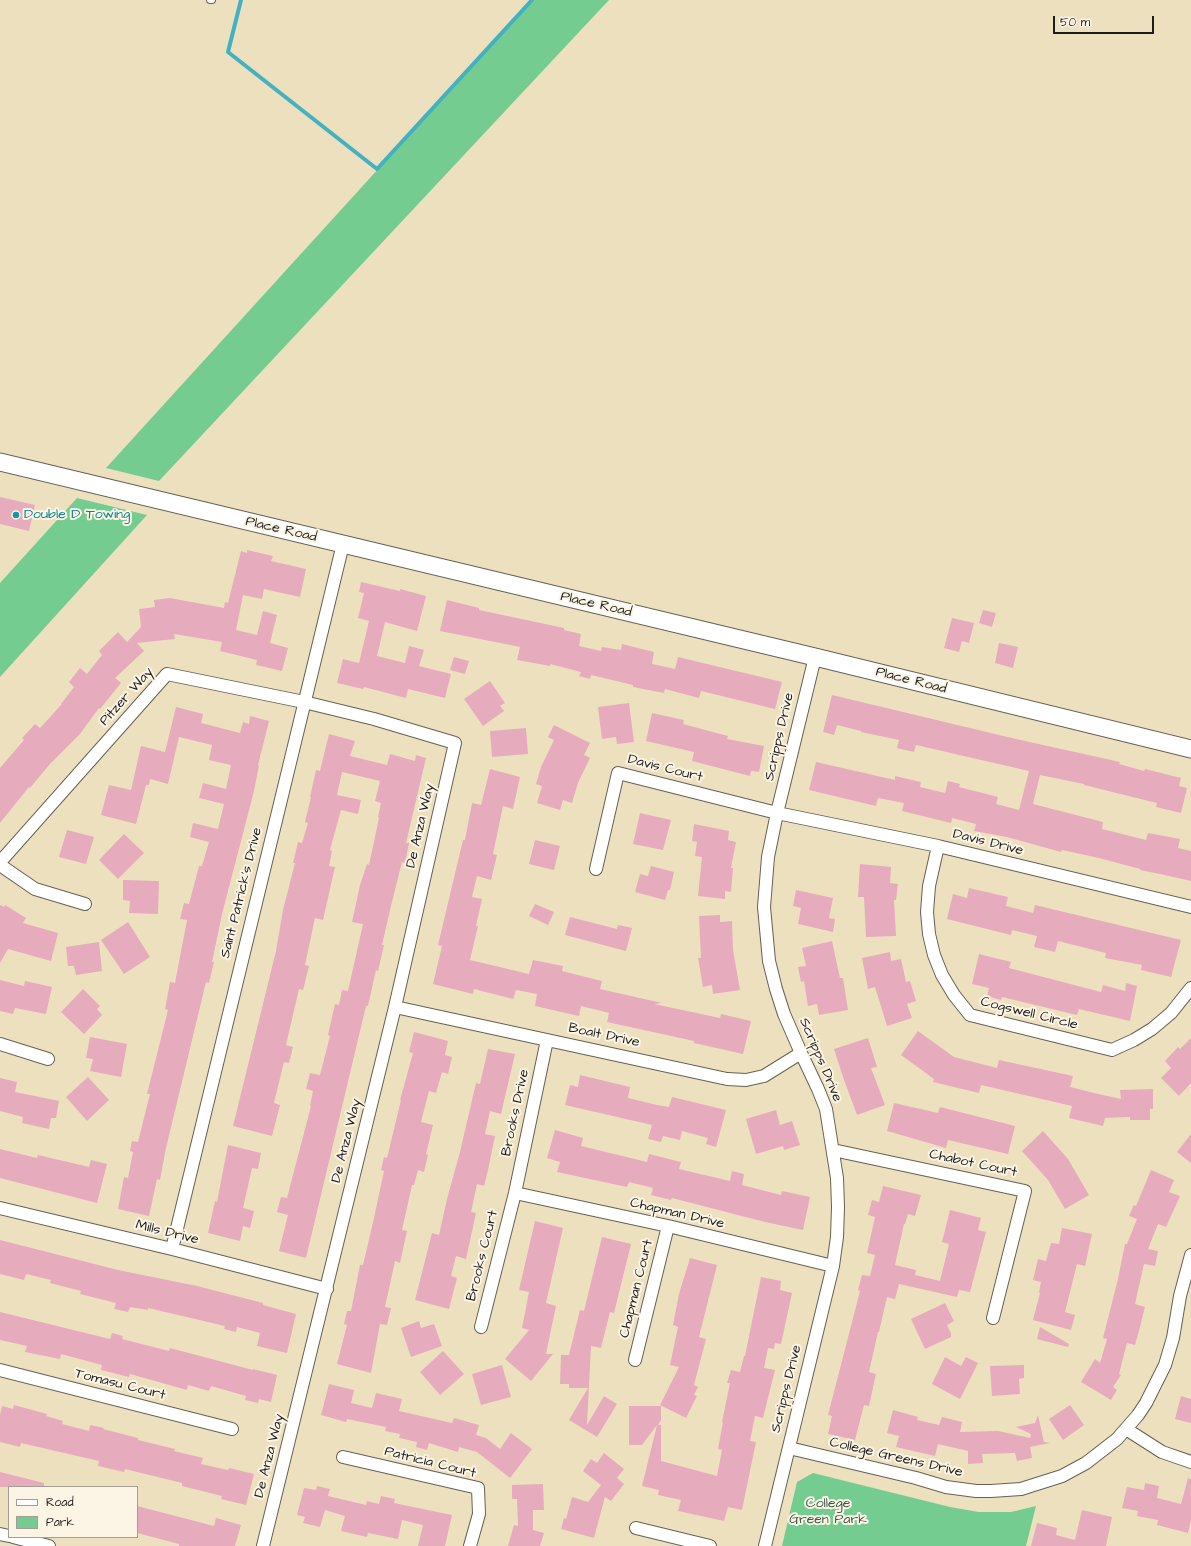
<!DOCTYPE html>
<html>
<head>
<meta charset="utf-8">
<style>
  body { margin:0 }
  #map { position:relative; width:1191px; height:1546px; overflow:hidden; background:#ede0bf; font-family:"Architects Daughter",sans-serif }
  canvas { display:block }
  .legend { position:absolute; left:8px; top:1486px; width:130px; height:52px; box-sizing:border-box; background:#fcf5e5; border:1px solid #a29e95; margin:0; padding:5px 7px; list-style:none; font-size:12px; color:#1c1c1c }
  .legend li { display:flex; align-items:center; gap:8px; height:20px }
  .legend b { width:20px; border:1px solid #a29e95 }
  .scale { position:absolute; left:1053px; top:16px; width:101px; height:18px; box-sizing:border-box; border:2px solid #1c1c1c; border-top:0; padding-left:5px; font-size:12px; line-height:14px; white-space:nowrap; color:#1c1c1c; -webkit-text-stroke:3px #fcf5e5; paint-order:stroke }
</style>
</head>
<body>
<div id="map">
<canvas width="1191" height="1546"></canvas>
<ul class="legend">
<li><b style="height:5px;background:#fff"></b>Road</li>
<li><b style="height:11px;background:#74cc91"></b>Park</li>
</ul>
<div class="scale">50 m</div>
</div>
<script>
const ctx = document.querySelector('canvas').getContext('2d');
ctx.lineJoin = 'round';
function paint(path, color) { ctx.fillStyle = color; ctx.fill(path, 'evenodd'); }
const poly = rows => new Path2D(rows.map(r => 'M' + r).join(''));
function stroke(path, color, width, dash) { ctx.strokeStyle = color; ctx.lineWidth = width; ctx.lineCap = dash ? 'butt' : 'round'; ctx.setLineDash(dash || []); ctx.stroke(path); }
function write(font, color, halo, rows, align = 'center') {
  ctx.font = font + ' "Architects Daughter",sans-serif'; ctx.lineWidth = 4; ctx.setLineDash([]); ctx.textBaseline = 'middle'; ctx.strokeStyle = halo; ctx.fillStyle = color; for (const [text, x, y, turn = 0] of rows) {
    ctx.save(); ctx.translate(x, y); ctx.rotate((+turn || 0) * Math.PI / 180); ctx.textAlign = isNaN(turn) ? turn : align; if (halo) ctx.strokeText(text, 0, 0); ctx.fillText(text, 0, 0); ctx.restore();
  }
}
paint(poly([
  [532,0,609,0,159,481,106,468],
  [77,498,147,515,0,677,0,583],
  [813,1473,950,1507,979,1512,1011,1512,1036,1506,1026,1546,782,1546,797,1482]
]), '#74cc91');
stroke(poly([
  [241,0,228,52,377,169,532,0]
]), '#44b1c1', 4);
paint(poly([
  [0,497,35,505,29,531,0,524],
  [247,550,273,556,271,561,306,569,300,597,264,589,262,599,243,595,236,630,257,635,263,611,277,615,270,643,288,648,282,671,256,665,257,660,220,651,222,642,174,634,175,639,137,643,144,651,115,678,121,683,100,709,99,708,80,734,50,764,30,788,29,787,0,823,0,768,24,740,22,738,35,724,40,728,62,704,61,704,74,687,69,682,80,668,87,674,102,655,99,651,118,632,127,642,141,627,139,609,155,607,154,600,170,598,224,608,225,602,228,603,241,551,247,553],
  [361,582,400,591,400,589,426,596,417,631,385,622,377,656,405,663,409,646,424,650,419,666,451,674,445,698,408,689,406,698,364,687,363,689,337,683,343,659,359,663,369,621,358,618,364,593,359,592],
  [447,600,479,608,479,610,564,628,564,630,581,634,579,646,601,651,602,647,621,650,622,644,654,652,652,664,675,669,678,657,782,682,775,709,701,691,699,698,665,689,664,693,633,687,633,685,591,675,590,679,579,676,581,672,550,664,550,666,517,660,520,647,440,631],
  [983,610,996,613,992,627,979,623],
  [952,618,974,623,969,643,962,641,959,652,944,648],
  [999,643,1018,647,1013,668,995,663],
  [454,657,469,661,465,674,450,670],
  [490,681,505,703,500,706,504,711,483,726,464,699],
  [832,695,1016,739,1120,762,1119,764,1144,771,1145,769,1181,778,1179,786,1187,788,1181,813,1156,807,1157,803,1084,785,1084,784,1040,775,1033,804,1103,822,1102,829,1146,840,1148,833,1180,839,1178,848,1191,851,1191,881,1160,874,1140,870,1140,869,1099,858,1062,850,1061,852,1007,837,974,831,976,824,952,818,951,823,902,811,904,803,878,798,876,806,809,790,816,762,895,780,895,776,921,782,920,787,945,793,948,781,960,784,959,787,998,797,996,804,1019,810,1029,771,916,745,914,752,897,748,899,740,861,732,861,731,837,725,834,735,823,732],
  [629,703,634,742,617,744,616,737,602,739,598,707],
  [176,707,203,714,201,723,240,733,243,722,249,724,250,716,269,721,258,765,259,766,254,791,222,914,212,962,214,962,209,983,206,982,166,1148,160,1180,157,1179,149,1216,118,1209,124,1177,128,1178,133,1152,130,1151,132,1141,138,1142,150,1094,147,1094,168,1010,165,1009,170,982,175,983,187,920,180,919,184,903,189,904,199,866,202,866,209,842,190,837,193,823,218,829,224,804,199,798,203,783,226,789,231,765,209,760,212,745,179,737,168,784,150,779,149,785,146,785,136,824,101,815,109,785,131,790,141,746,165,752],
  [652,713,684,720,683,724,728,736,727,739,764,746,759,772,751,771,750,776,692,761,694,752,646,741],
  [554,725,590,743,584,755,590,758,578,783,572,803,563,800,560,810,537,803,542,786,536,784,541,767,554,740,548,737],
  [526,728,528,754,492,757,490,731],
  [329,734,355,741,350,756,387,765,390,754,415,761,416,755,426,758,406,843,409,843,405,863,402,862,391,906,382,945,384,945,378,971,376,970,368,1006,366,1006,306,1258,279,1251,288,1215,277,1212,281,1197,287,1198,311,1106,310,1106,313,1091,306,1089,310,1073,320,1075,330,1036,328,1035,335,1004,339,1005,342,990,348,991,363,924,352,922,360,885,367,864,369,865,379,818,378,817,381,803,375,801,380,781,342,772,337,795,361,800,358,814,341,810,330,850,332,851,329,866,335,867,323,920,315,918,305,965,309,966,303,990,299,989,286,1045,293,1047,289,1063,284,1062,274,1103,280,1105,272,1136,233,1126,276,951,283,910,295,863,293,863,298,842,302,843,308,823,305,822,311,797,310,797,316,770,320,771],
  [490,769,520,777,513,809,503,806,493,854,497,855,491,880,477,876,472,897,482,899,476,926,478,926,470,960,529,974,533,960,563,966,562,971,602,981,600,989,662,1003,654,1004,720,1018,721,1014,751,1021,743,1054,694,1043,694,1041,607,1022,609,1013,581,1006,579,1016,535,1006,537,994,516,990,513,999,474,989,473,994,433,984,442,946,438,945,463,840,465,840,472,803,481,805],
  [640,813,671,820,663,850,633,844],
  [694,824,729,831,728,840,736,842,731,868,733,868,731,892,725,891,725,899,698,896,702,857,695,856,697,842,692,841],
  [67,830,94,837,86,864,59,857],
  [124,834,144,853,118,879,99,860],
  [535,840,560,846,554,870,529,864],
  [860,864,891,867,890,883,898,884,896,900,894,900,896,936,866,937,864,897,858,897],
  [651,866,674,872,670,890,668,890,665,900,635,892,640,874,648,876],
  [123,880,159,881,158,914,129,913,130,901,123,900],
  [969,888,1008,897,1006,906,1033,913,1035,905,1181,940,1171,977,1141,970,1142,965,1105,958,1106,953,1058,941,1055,952,1034,947,1037,936,1012,930,1011,935,947,919,953,894,967,898],
  [796,890,833,898,829,918,835,919,833,932,798,924,801,908,793,906],
  [535,904,554,912,548,925,529,916],
  [0,905,4,907,5,905,26,918,23,923,58,933,51,961,8,949,0,963],
  [720,915,720,922,732,921,733,950,740,990,713,994,712,985,703,987,698,958,701,958,699,916],
  [570,917,617,929,618,925,632,928,626,951,565,935],
  [128,922,150,957,124,974,101,940],
  [832,941,840,978,843,978,848,1010,819,1015,817,1004,808,1006,804,981,801,982,798,967,806,966,802,948],
  [99,942,102,971,76,975,74,966,68,966,66,947],
  [890,952,891,961,901,959,906,982,910,981,916,1001,907,1004,912,1018,887,1026,875,987,868,989,862,958],
  [979,954,1011,962,1009,968,1101,992,1103,985,1125,991,1126,983,1137,986,1130,1021,1079,1009,1077,1015,1002,997,1001,1000,987,996,989,988,972,984],
  [0,980,24,986,25,981,52,987,46,1014,15,1008,13,1014,0,1011],
  [83,989,100,1006,97,1009,102,1015,84,1034,61,1012],
  [918,1031,954,1057,997,1068,999,1060,1073,1076,1070,1087,1094,1093,1121,1099,1120,1090,1153,1089,1153,1109,1150,1109,1150,1120,1130,1120,1130,1117,1105,1118,1103,1126,1069,1118,1072,1106,981,1085,979,1093,933,1082,934,1079,901,1055],
  [414,1032,448,1041,445,1055,452,1057,448,1074,442,1072,436,1093,429,1091,421,1122,433,1125,426,1154,428,1155,424,1172,418,1170,414,1185,412,1185,402,1230,407,1231,400,1263,395,1261,385,1307,391,1308,387,1325,380,1324,371,1373,337,1364,347,1325,344,1324,347,1311,351,1311,360,1265,363,1265,374,1218,384,1171,381,1170,384,1157,387,1158,401,1100,400,1100,413,1053,409,1052],
  [90,1037,127,1044,121,1077,90,1071,93,1059,86,1058],
  [868,1038,877,1067,871,1068,885,1105,857,1115,843,1077,834,1049],
  [1191,1038,1191,1083,1179,1096,1161,1078,1171,1068,1165,1061,1178,1047,1180,1049],
  [488,1049,515,1054,501,1114,490,1111,485,1134,495,1136,488,1170,484,1186,477,1184,471,1212,476,1213,466,1259,456,1256,451,1276,457,1278,449,1309,415,1300,432,1233,439,1235,447,1199,460,1152,476,1083,480,1084],
  [580,1075,630,1087,628,1098,657,1105,669,1107,672,1097,726,1110,716,1147,706,1144,708,1138,682,1131,680,1140,663,1136,661,1142,648,1139,652,1125,565,1105,570,1085,578,1087],
  [88,1077,109,1100,87,1121,66,1097],
  [0,1078,17,1082,15,1092,59,1101,56,1118,51,1118,49,1129,22,1123,23,1117,0,1111],
  [894,1103,938,1113,940,1107,1015,1126,1008,1154,948,1140,946,1148,887,1131],
  [776,1110,780,1125,792,1121,800,1145,784,1150,783,1146,756,1154,746,1119],
  [555,1130,583,1138,581,1146,647,1162,649,1154,681,1162,679,1169,730,1181,732,1171,744,1174,742,1185,781,1195,782,1191,810,1197,803,1230,765,1222,672,1198,671,1200,651,1195,653,1188,629,1182,627,1187,557,1172,560,1162,547,1158],
  [1043,1131,1068,1159,1089,1195,1065,1209,1048,1180,1022,1151],
  [1191,1134,1191,1163,1177,1152],
  [228,1145,261,1153,258,1169,252,1168,243,1208,254,1211,250,1228,243,1226,240,1241,208,1233,215,1201,217,1202],
  [0,1149,37,1158,38,1155,89,1167,91,1160,107,1164,97,1203,0,1178],
  [1151,1170,1174,1180,1169,1192,1180,1196,1166,1227,1158,1224,1148,1249,1158,1251,1155,1266,1144,1264,1135,1304,1145,1307,1139,1331,1135,1345,1127,1343,1119,1374,1121,1375,1113,1387,1117,1390,1111,1400,1081,1382,1095,1359,1100,1363,1107,1339,1103,1338,1118,1279,1125,1244,1127,1244,1137,1219,1129,1216,1134,1205,1136,1206],
  [883,1186,921,1195,915,1216,908,1214,905,1224,904,1224,895,1265,916,1270,915,1275,940,1281,949,1244,942,1242,950,1210,981,1218,978,1230,986,1232,970,1292,959,1290,957,1297,899,1284,895,1299,887,1297,879,1332,878,1332,869,1372,876,1374,869,1406,864,1405,855,1440,828,1434,832,1416,828,1415,860,1291,858,1290,862,1275,870,1276,875,1255,867,1253,875,1217,868,1215,872,1200,879,1202],
  [535,1221,563,1228,546,1303,556,1306,546,1354,553,1354,531,1381,505,1359,529,1330,522,1328,529,1292,519,1290],
  [1062,1228,1092,1234,1085,1266,1077,1264,1065,1312,1075,1315,1071,1330,1033,1320,1040,1293,1039,1292,1041,1282,1033,1280,1038,1259,1046,1261,1051,1243,1059,1244],
  [602,1237,631,1244,614,1313,610,1312,601,1348,591,1346,587,1425,604,1396,617,1404,597,1437,569,1420,588,1388,569,1388,569,1384,560,1384,561,1355,569,1355,580,1310,584,1311],
  [0,1240,118,1270,197,1286,263,1303,263,1305,296,1314,287,1353,257,1346,260,1333,237,1327,236,1332,224,1329,225,1326,148,1308,148,1310,130,1307,128,1312,114,1309,116,1303,80,1294,81,1291,50,1283,51,1280,26,1274,24,1280,0,1274],
  [690,1258,717,1265,699,1337,706,1339,694,1385,698,1387,694,1395,697,1396,686,1418,660,1405,679,1367,670,1365,678,1327,673,1325,679,1294],
  [761,1277,781,1281,780,1290,792,1293,781,1344,775,1343,774,1349,768,1348,764,1368,775,1370,763,1418,755,1416,750,1441,756,1442,742,1510,728,1507,724,1521,678,1511,681,1500,658,1495,659,1490,642,1486,657,1425,642,1445,629,1445,629,1406,661,1406,661,1420,658,1425,661,1425,661,1461,717,1476,722,1450,718,1449,723,1422,722,1422,730,1383,727,1383,731,1370,740,1372,744,1356,745,1356],
  [945,1303,954,1321,947,1325,951,1333,951,1337,925,1349,911,1319],
  [0,1312,110,1339,112,1333,123,1336,122,1339,169,1351,170,1348,253,1370,253,1369,277,1375,271,1402,259,1399,258,1403,245,1400,246,1396,211,1386,209,1391,188,1385,187,1390,130,1374,129,1377,101,1370,102,1365,61,1354,60,1359,25,1352,27,1346,0,1340],
  [419,1321,421,1328,434,1324,442,1346,411,1357,401,1328],
  [1040,1327,1069,1344,1068,1347,1037,1339],
  [443,1351,464,1374,440,1395,420,1372],
  [945,1357,961,1366,966,1357,978,1363,960,1399,932,1384],
  [502,1365,511,1397,481,1405,472,1374],
  [1024,1365,1024,1378,1019,1379,1020,1394,992,1396,990,1366],
  [329,1384,354,1390,351,1403,372,1408,376,1393,402,1399,399,1411,452,1423,454,1418,479,1425,476,1435,486,1438,500,1449,511,1433,532,1449,510,1478,477,1452,459,1447,458,1452,429,1443,427,1450,416,1447,417,1442,399,1438,400,1434,385,1431,386,1427,347,1419,346,1422,321,1415],
  [1181,1396,1191,1399,1191,1423,1175,1419],
  [14,1405,47,1414,46,1416,63,1421,62,1424,89,1431,90,1425,104,1428,103,1429,138,1438,138,1440,175,1449,174,1451,203,1458,201,1464,228,1470,229,1468,254,1474,246,1505,221,1499,222,1496,182,1486,182,1483,125,1469,124,1472,98,1466,99,1461,21,1443,20,1447,0,1442,0,1415,2,1406,13,1409],
  [1070,1405,1084,1425,1063,1440,1049,1419],
  [893,1410,918,1417,917,1420,939,1425,942,1417,962,1422,960,1432,998,1431,1030,1438,1031,1434,1016,1427,1035,1423,1038,1415,1044,1442,1050,1443,1030,1447,1032,1458,1017,1461,1015,1453,982,1454,983,1463,968,1464,968,1451,938,1444,935,1456,896,1447,899,1436,887,1433],
  [604,1453,624,1469,617,1478,624,1484,611,1501,605,1497,594,1538,561,1529,564,1518,566,1519,572,1497,588,1502,601,1485,583,1471,591,1459,597,1463],
  [0,1472,44,1483,44,1487,0,1487],
  [1188,1478,1191,1479,1191,1520,1188,1533,1157,1525,1158,1520,1137,1516,1138,1511,1122,1508,1127,1487,1144,1490,1145,1483,1159,1486,1157,1498,1181,1504],
  [543,1484,544,1510,533,1510,533,1530,544,1533,540,1546,508,1546,514,1525,518,1526,517,1499,512,1499,512,1485],
  [317,1486,330,1489,328,1496,366,1505,367,1501,379,1504,381,1496,395,1499,394,1503,452,1515,445,1546,418,1546,423,1525,402,1520,398,1539,368,1533,367,1537,341,1531,345,1516,325,1510,320,1527,303,1523,305,1517,297,1515,304,1488,316,1490],
  [137,1506,214,1526,216,1518,241,1525,235,1546,179,1546,179,1544,137,1533],
  [1082,1510,1112,1517,1106,1546,1031,1546,1037,1523,1057,1528,1056,1535,1075,1540]
]), '#e7abbe');
const lane = poly([
  [210,0,212,0]
]);
const street = poly([
  [938,846,929,886,927,912,929,934,934,955,942,975,954,995,970,1015,1112,1050,1134,1040,1152,1029,1171,1013,1191,988],
  [0,862,167,674,304,702,374,719,455,743,395,1007,263,1546],
  [0,865,35,889,85,904],
  [596,869,618,773,777,813,938,846,1191,907],
  [395,1007,727,1079,746,1080,764,1076,801,1053],
  [0,1044,48,1059],
  [833,1150,1025,1191,993,1318],
  [515,1193,668,1226,833,1266],
  [0,1208,172,1249,327,1289],
  [172,1249,343,544],
  [481,1327,515,1193,547,1040],
  [635,1360,668,1226],
  [0,1370,232,1429],
  [1126,1429,1162,1452,1191,1462],
  [789,1448,916,1478,946,1487,976,1491,991,1491,1021,1489,1062,1476,1086,1463,1117,1439,1138,1415,1146,1403,1165,1365,1173,1338,1180,1296,1191,1255],
  [343,1457,478,1488,479,1514,470,1546],
  [636,1528,710,1546],
  [0,1534,9,1536],
  [13,1537,49,1546],
  [765,1546,833,1266,837,1237,838,1207,837,1178,826,1109,818,1089,801,1053,784,1014,776,989,769,961,764,907,768,857,777,813,815,657]
]);
const secondary = poly([
  [0,462,815,657,1191,749]
]);
stroke(lane, '#656155', 8);
stroke(street, '#656155', 14);
stroke(secondary, '#656155', 19);
stroke(lane, '#fff', 6);
stroke(street, '#fff', 12);
stroke(secondary, '#fff', 17);
for (const [x, y, r, color] of [
  [16,515,4,"#0f9aa8"]
]) { const dot = new Path2D(); dot.arc(x, y, r, 0, 2 * Math.PI); ctx.fillStyle = color; ctx.fill(dot); stroke(dot, '#fcf5e5', 1.5); }
write('14px', '#0d838f', '#fcf5e5', [
  ["Double D Towing",24,515]
], 'left');
write('14px', '#1c1c1c', '#fcf5e5', [
  ["Place Road",281,530,13],
  ["Place Road",596,605,13],
  ["Place Road",911,681,14],
  ["Pitzer Way",127,697,-48],
  ["Scripps Drive",780,737,-77],
  ["Davis Court",665,769,14],
  ["De Anza Way",421,826,-77],
  ["Davis Drive",988,843,14],
  ["Saint Patrick's Drive",242,893,-76],
  ["Cogswell Circle",1029,1014,14],
  ["Boalt Drive",604,1036,12],
  ["Scripps Drive",820,1060,67],
  ["Brooks Drive",516,1113,-78],
  ["De Anza Way",347,1141,-76],
  ["Chabot Court",973,1164,12],
  ["Chapman Drive",677,1214,13],
  ["Mills Drive",167,1233,14],
  ["Brooks Court",483,1256,-76],
  ["Chapman Court",637,1289,-76],
  ["Tomasu Court",120,1385,14],
  ["Scripps Drive",787,1389,-76],
  ["De Anza Way",270,1456,-76],
  ["College Greens Drive",896,1458,13],
  ["Patricia Court",430,1463,14]
]);
write('14px', '#3b5a45', '#fcf5e5', [
  ["College",828,1504],
  ["Green Park",828,1520]
]);
</script>
</body>
</html>
